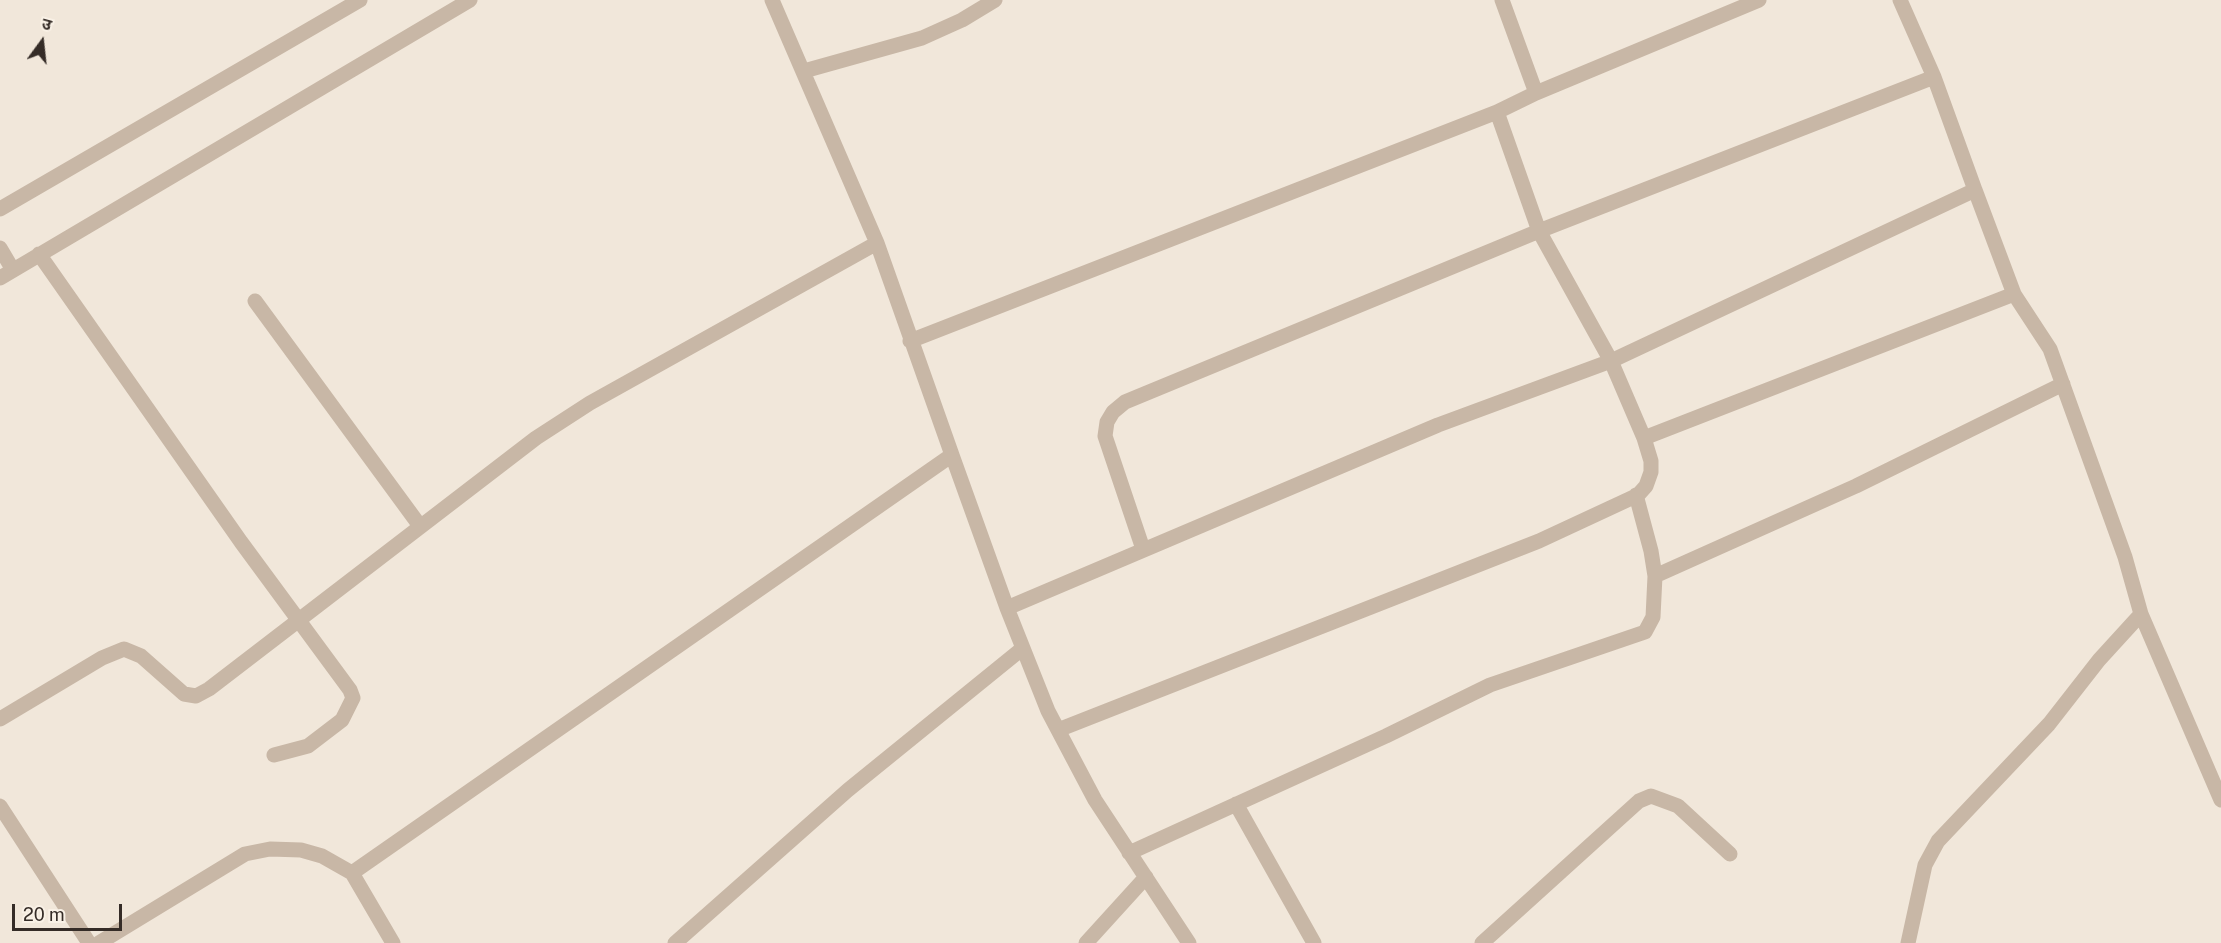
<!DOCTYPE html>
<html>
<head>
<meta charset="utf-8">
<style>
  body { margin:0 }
  #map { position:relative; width:2221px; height:943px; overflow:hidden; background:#f1e7da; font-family:"Public Sans","Noto Sans Devanagari",sans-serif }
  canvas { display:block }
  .north { position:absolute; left:12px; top:12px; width:60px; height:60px; -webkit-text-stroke:4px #f9f1e6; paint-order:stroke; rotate:15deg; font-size:16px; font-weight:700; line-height:24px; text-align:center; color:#352c27 }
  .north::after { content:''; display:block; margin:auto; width:21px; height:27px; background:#352c27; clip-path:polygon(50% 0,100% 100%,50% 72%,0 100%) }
  .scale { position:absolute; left:12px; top:904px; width:110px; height:27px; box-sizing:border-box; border:3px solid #352c27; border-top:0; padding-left:8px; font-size:18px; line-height:21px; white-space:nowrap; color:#352c27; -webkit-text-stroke:4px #f9f1e6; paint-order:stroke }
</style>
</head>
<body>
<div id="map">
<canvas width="2221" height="943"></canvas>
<div class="north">उ</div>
<div class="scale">20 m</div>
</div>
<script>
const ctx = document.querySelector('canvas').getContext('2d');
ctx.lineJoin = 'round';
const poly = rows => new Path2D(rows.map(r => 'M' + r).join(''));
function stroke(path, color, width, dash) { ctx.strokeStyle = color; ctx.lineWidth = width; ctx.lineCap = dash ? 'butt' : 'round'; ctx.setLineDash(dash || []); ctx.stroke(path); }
stroke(poly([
  [1502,0,1536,93,1759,0],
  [804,71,922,38,962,20,995,0],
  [1497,112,1539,231,1611,361,1975,190,1934,77,1900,0],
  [0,209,360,0],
  [0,248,13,270],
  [39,254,241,542,350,690,353,698,342,720,308,746,274,755],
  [0,278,470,0],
  [255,301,420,526],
  [910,341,1497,112,1536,93],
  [1644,438,2014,294],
  [952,455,1007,608,1048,711,1095,800,1189,943],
  [1143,549,1105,436,1107,422,1113,412,1125,402,1539,231,1934,77],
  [1655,576,1856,486,2063,384],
  [1007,608,1438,425,1611,361,1644,438,1651,461,1651,472,1646,486,1638,495,1539,541,1058,730],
  [2141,614,2221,800],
  [0,719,102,658,124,649,141,656,184,694,196,696,209,689,536,438,590,403,877,243],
  [1236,804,1314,943],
  [0,806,89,943],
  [1129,853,1386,736,1490,685,1645,632,1653,617,1655,576,1651,551,1636,495],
  [352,873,393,943],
  [99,943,245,854,270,849,301,850,322,856,352,873,952,455,877,243,772,0],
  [675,943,848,790,1023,648],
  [1086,943,1146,877],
  [1482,943,1639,801,1651,796,1678,806,1730,854],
  [1908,943,1925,865,1938,841,2049,724,2099,660,2141,614,2125,557,2050,349,2014,294,1975,190]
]), '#c8b7a6', 15);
</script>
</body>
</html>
